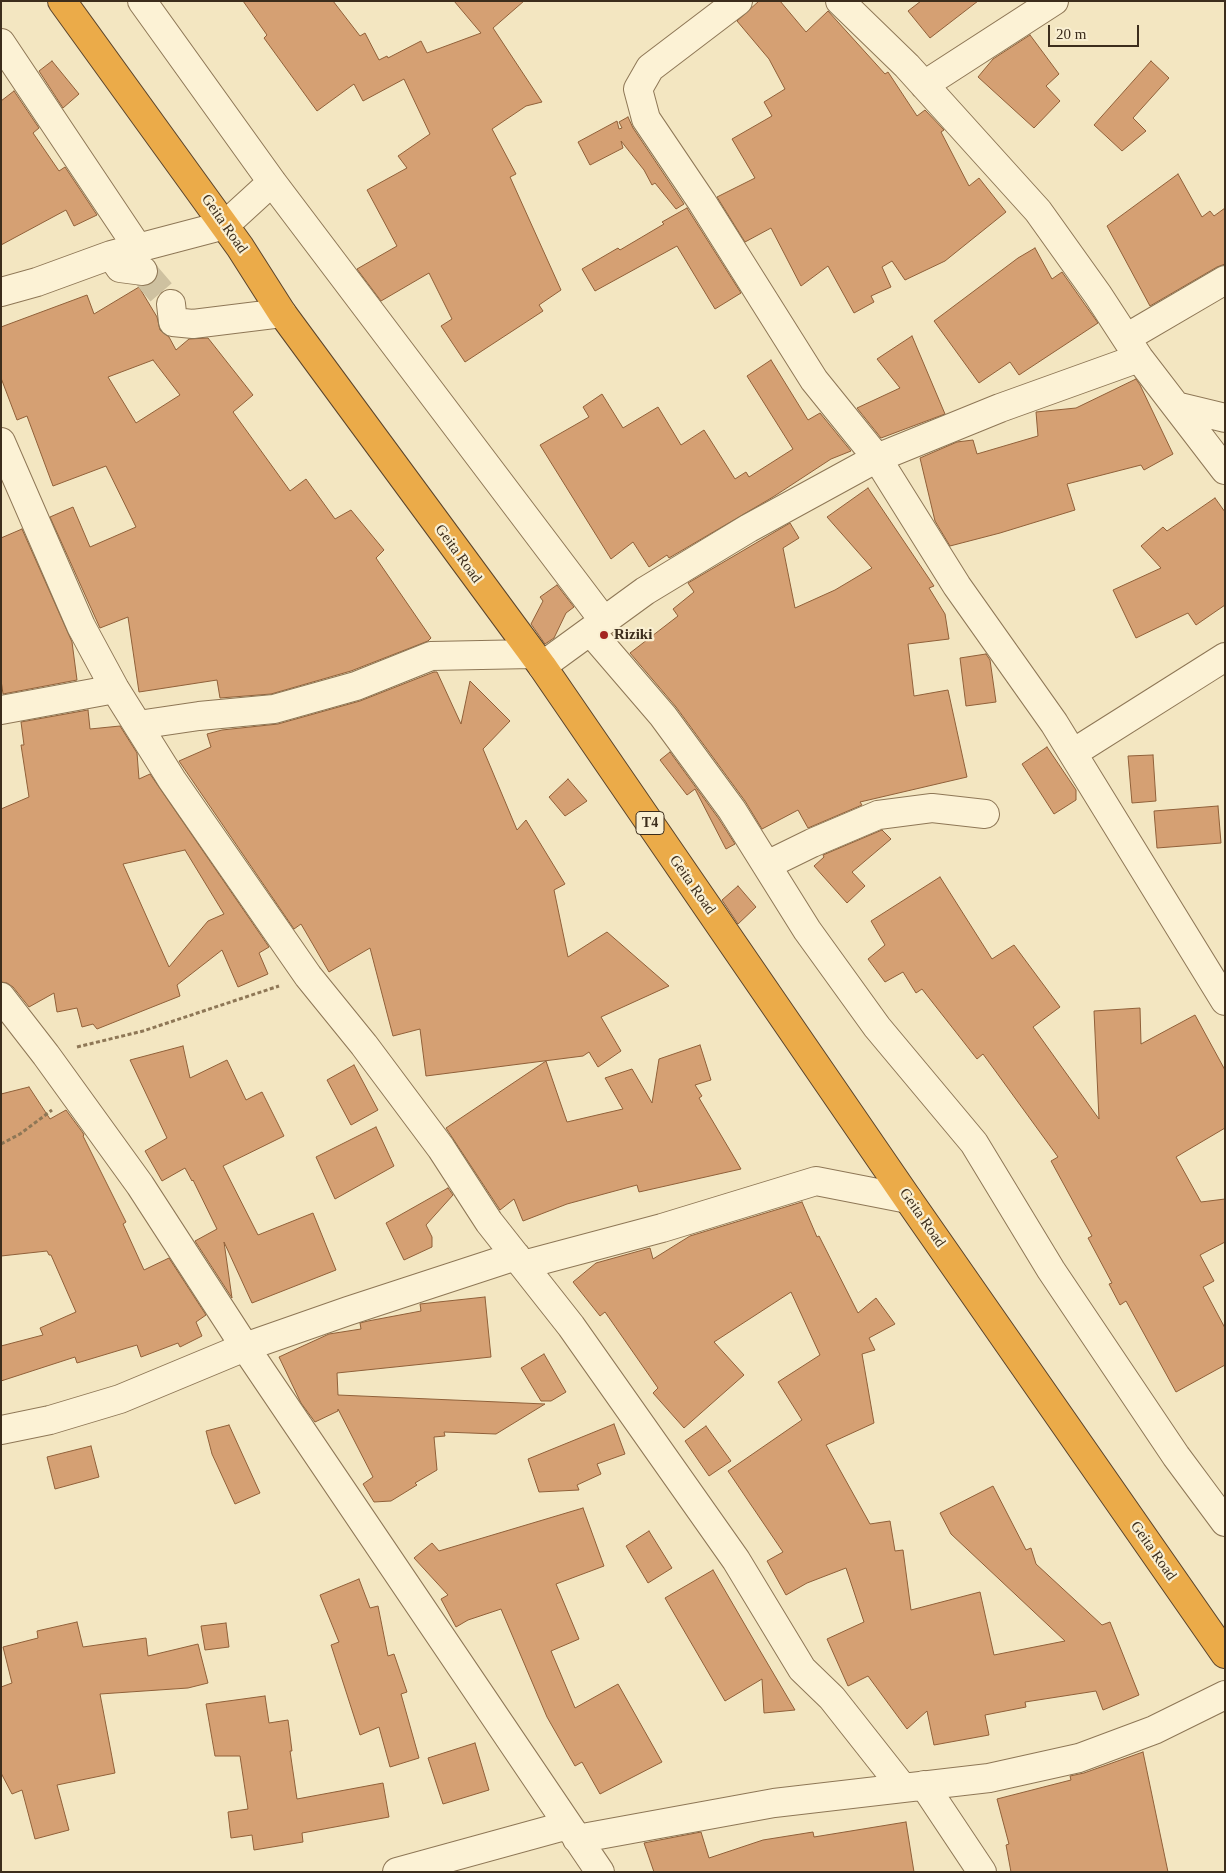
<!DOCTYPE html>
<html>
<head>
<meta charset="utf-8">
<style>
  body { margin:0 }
  #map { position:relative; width:1226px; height:1873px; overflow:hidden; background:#f3e6c1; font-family:Georgia,serif }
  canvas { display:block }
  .frame { position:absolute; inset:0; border:2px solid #3c2d1c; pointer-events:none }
  .scale { position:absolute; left:1048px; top:25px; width:91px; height:22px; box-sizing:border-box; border:2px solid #3c2d1c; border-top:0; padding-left:6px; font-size:15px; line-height:18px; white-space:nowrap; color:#3c2d1c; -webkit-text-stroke:4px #f9efd2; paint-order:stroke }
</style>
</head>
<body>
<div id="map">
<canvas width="1226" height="1873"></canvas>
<div class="frame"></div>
<div class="scale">20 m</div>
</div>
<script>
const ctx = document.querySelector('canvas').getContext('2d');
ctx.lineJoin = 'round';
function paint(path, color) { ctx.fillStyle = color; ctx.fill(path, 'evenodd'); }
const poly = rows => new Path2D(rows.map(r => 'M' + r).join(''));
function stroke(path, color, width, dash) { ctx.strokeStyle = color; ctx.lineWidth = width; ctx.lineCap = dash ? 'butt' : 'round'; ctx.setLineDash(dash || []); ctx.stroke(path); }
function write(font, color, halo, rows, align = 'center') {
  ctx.font = font + ' Georgia,serif'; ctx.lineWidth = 4.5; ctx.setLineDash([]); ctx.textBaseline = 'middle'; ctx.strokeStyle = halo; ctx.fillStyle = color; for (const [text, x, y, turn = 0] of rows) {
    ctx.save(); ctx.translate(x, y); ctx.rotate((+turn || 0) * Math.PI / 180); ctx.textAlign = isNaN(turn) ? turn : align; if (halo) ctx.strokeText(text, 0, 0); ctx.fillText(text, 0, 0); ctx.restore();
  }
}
const building = poly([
  [243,1,333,1,360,36,365,33,379,60,387,56,388,58,421,41,427,53,481,33,454,1,524,1,493,28,542,102,526,106,492,129,516,174,510,177,561,290,539,305,543,311,465,362,441,326,452,319,429,273,381,301,357,269,397,246,367,190,407,168,398,156,430,134,404,79,363,101,354,84,317,111,264,38,267,35,243,1],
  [759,1,780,1,806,32,828,11,885,74,888,72,917,116,925,110,944,130,941,132,969,186,979,178,1006,212,945,261,905,280,892,261,882,267,891,287,871,296,874,302,854,313,828,266,801,286,771,228,745,242,717,197,755,178,732,139,772,116,764,102,785,89,769,59,737,21,759,1],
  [921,1,978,1,930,38,908,11,921,1],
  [1030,35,1059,74,1046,86,1060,101,1034,128,978,77,993,59,1030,35],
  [52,61,79,94,63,108,39,71,52,61],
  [1151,61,1169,78,1133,118,1146,131,1122,151,1094,125,1151,61],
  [14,91,39,128,33,133,59,171,65,167,97,215,74,226,66,210,1,245,1,101,14,91],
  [628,117,633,128,684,204,676,209,655,183,652,185,644,170,621,141,623,148,590,165,578,142,617,121,619,129,622,128,619,122,628,117],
  [1178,174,1202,217,1210,211,1214,216,1225,208,1225,264,1217,267,1150,306,1107,226,1178,174],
  [687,208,741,293,715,309,677,246,595,291,582,269,618,248,620,250,664,224,662,222,687,208],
  [1035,248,1052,279,1062,272,1098,323,1019,375,1010,362,979,383,934,321,1018,258,1035,248],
  [139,287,157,317,160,330,169,337,176,350,189,339,208,338,253,395,233,412,290,491,306,479,335,519,351,510,384,550,376,558,431,638,428,641,351,671,271,694,220,698,217,680,139,692,128,617,100,628,50,517,73,507,90,547,136,527,106,466,53,486,27,416,17,420,1,378,1,327,87,295,94,314,139,287],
  [153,360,180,395,136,423,108,377,153,360],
  [912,336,945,414,881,438,857,408,900,388,877,359,912,336],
  [771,360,808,420,820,413,851,451,831,459,773,497,669,558,667,555,649,567,633,542,611,559,540,445,589,417,583,407,602,394,623,428,658,407,681,445,704,430,735,479,746,472,749,477,793,449,747,376,771,360],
  [1136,379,1140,385,1173,454,1144,470,1141,465,1067,484,1075,510,1000,533,950,546,935,521,920,458,957,442,973,440,977,454,1038,436,1036,412,1076,408,1136,379],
  [868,488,934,586,929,588,945,614,949,639,908,644,914,696,948,690,967,777,860,802,862,805,808,828,798,810,762,829,745,801,676,707,630,653,678,616,673,609,694,592,688,583,790,523,799,538,783,548,795,608,835,590,872,568,827,517,868,488],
  [1215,498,1225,512,1225,605,1196,625,1188,613,1136,638,1113,590,1161,568,1141,546,1163,527,1167,531,1215,498],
  [22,529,72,642,77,680,3,694,1,680,1,538,22,529],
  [557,585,574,607,566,613,554,638,545,644,531,624,543,601,540,597,557,585],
  [986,654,990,660,996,702,966,706,960,658,986,654],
  [434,672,437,672,461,724,470,681,510,721,483,749,517,830,526,820,565,884,554,890,568,957,607,932,669,986,601,1017,621,1051,598,1067,589,1052,583,1056,426,1076,420,1029,393,1036,370,948,329,972,301,924,294,929,179,761,211,747,207,734,222,730,278,724,360,701,434,672],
  [88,710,90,729,120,726,137,753,139,779,150,774,269,947,259,953,268,974,238,987,222,950,177,985,180,996,97,1029,93,1024,82,1027,77,1008,57,1012,54,993,29,1007,13,987,7,983,1,982,1,809,29,797,21,745,24,745,21,722,88,710],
  [185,850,224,914,208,921,169,967,123,864,185,850],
  [1047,747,1076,790,1076,800,1054,814,1022,764,1047,747],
  [670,752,719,819,735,844,726,849,695,789,687,795,660,760,670,752],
  [1153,755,1156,801,1132,803,1128,756,1153,755],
  [568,779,587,801,565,816,549,797,568,779],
  [1218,806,1221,843,1157,848,1154,811,1218,806],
  [882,830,891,839,852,872,865,886,847,903,814,866,824,857,823,855,882,830],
  [940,877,992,959,1014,945,1060,1007,1033,1027,1099,1119,1094,1011,1140,1008,1141,1044,1195,1015,1225,1070,1225,1128,1176,1157,1201,1202,1225,1199,1225,1242,1200,1255,1214,1281,1203,1287,1225,1328,1225,1365,1176,1392,1126,1301,1120,1305,1109,1284,1112,1283,1088,1238,1092,1236,1051,1161,1058,1157,983,1054,977,1059,922,989,916,993,903,972,885,982,868,959,885,945,871,921,940,877],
  [738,886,756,907,738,924,722,900,738,886],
  [700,1045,711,1080,695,1085,702,1096,699,1098,741,1169,639,1192,637,1185,567,1204,523,1221,514,1199,500,1210,446,1128,546,1061,567,1122,623,1109,605,1078,632,1069,652,1103,659,1059,700,1045],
  [183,1046,190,1078,227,1060,246,1100,262,1092,284,1136,223,1166,258,1235,313,1213,336,1270,252,1303,224,1242,232,1298,195,1241,217,1229,193,1180,192,1181,185,1168,162,1181,145,1151,167,1138,130,1060,183,1046],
  [354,1065,378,1110,351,1125,327,1080,354,1065],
  [29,1087,50,1119,66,1110,83,1133,84,1135,83,1136,126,1222,123,1224,144,1270,169,1258,206,1315,196,1322,202,1336,180,1347,178,1343,141,1357,137,1345,77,1363,75,1357,1,1381,1,1346,43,1335,40,1328,76,1312,51,1255,49,1255,47,1251,1,1256,1,1094,29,1087],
  [376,1127,394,1166,335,1199,316,1157,376,1127],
  [448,1188,453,1195,426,1225,432,1237,432,1247,404,1260,386,1223,448,1188],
  [802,1202,817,1237,819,1236,858,1313,876,1298,895,1324,869,1338,875,1350,862,1354,874,1423,826,1445,870,1524,890,1521,895,1551,903,1550,911,1610,980,1592,994,1655,1065,1641,951,1534,940,1513,993,1486,1026,1550,1031,1548,1036,1564,1102,1625,1110,1622,1139,1695,1103,1710,1096,1691,1025,1702,1026,1707,985,1715,989,1735,934,1745,927,1711,907,1729,868,1676,848,1686,827,1639,864,1622,846,1568,807,1583,786,1595,767,1561,783,1552,728,1471,802,1420,778,1382,820,1355,791,1292,714,1342,744,1375,684,1428,653,1393,658,1388,605,1312,600,1316,573,1282,596,1263,650,1248,653,1259,690,1236,802,1202],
  [485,1297,491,1357,337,1373,338,1395,545,1404,496,1434,444,1432,445,1436,434,1437,437,1470,415,1483,417,1485,391,1501,374,1502,363,1484,373,1477,338,1409,338,1411,315,1422,301,1403,279,1357,329,1334,361,1329,360,1323,368,1321,421,1311,420,1304,485,1297],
  [544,1354,566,1392,551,1401,541,1401,521,1368,544,1354],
  [614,1424,625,1454,597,1464,601,1474,577,1485,579,1490,539,1492,528,1459,614,1424],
  [229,1425,260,1493,235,1504,212,1454,206,1431,229,1425],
  [706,1426,731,1461,709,1476,685,1441,706,1426],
  [91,1446,99,1477,55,1489,47,1457,91,1446],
  [583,1508,604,1566,556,1584,579,1639,551,1651,575,1708,618,1684,662,1762,600,1794,582,1762,575,1766,547,1717,501,1609,468,1620,456,1627,441,1599,448,1595,414,1558,432,1543,439,1551,583,1508],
  [649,1531,672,1568,648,1583,626,1546,649,1531],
  [713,1570,759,1649,795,1710,764,1713,762,1679,725,1701,665,1598,713,1570],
  [359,1579,370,1608,378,1606,388,1656,394,1654,407,1692,401,1694,419,1758,390,1767,379,1727,360,1735,331,1645,339,1642,320,1595,359,1579],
  [77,1622,83,1647,146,1638,148,1656,198,1644,208,1683,188,1688,100,1694,115,1773,57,1785,69,1830,35,1839,22,1790,12,1794,1,1773,1,1687,12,1683,3,1647,38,1638,37,1631,77,1622],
  [226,1623,229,1647,205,1650,201,1626,226,1623],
  [265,1696,269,1723,288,1720,292,1751,290,1751,297,1799,383,1783,389,1817,302,1833,303,1842,254,1850,252,1835,231,1838,228,1812,248,1809,240,1756,215,1756,206,1704,265,1696],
  [475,1743,489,1790,443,1804,428,1758,475,1743],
  [1143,1752,1168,1872,1011,1872,1006,1845,1009,1844,997,1799,1071,1780,1070,1776,1084,1773,1143,1752],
  [906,1822,914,1872,654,1872,644,1843,701,1832,709,1858,763,1840,813,1832,814,1837,906,1822]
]);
paint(building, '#d5a073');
stroke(building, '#906039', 1);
stroke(poly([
  [143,271,171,304]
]), '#cec1a0', 28, [28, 14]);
const minor = poly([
  [142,1,272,182,604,621],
  [738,1,650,68,638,89,646,119,702,202,814,380,877,458,957,586,1054,723,1225,1001],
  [840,1,907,66,1038,211,1098,295,1139,358,1225,470],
  [1,43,138,248],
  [924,85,1054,1],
  [111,255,120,268,143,271],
  [1,292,37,282,111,255,225,225,272,182],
  [171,304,173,322,193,324,282,313],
  [1126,338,1225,280],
  [1176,406,1225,418],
  [1,442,81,626,115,689,172,780,308,976,364,1045,441,1148,489,1222,571,1326,736,1560,802,1669,832,1698,903,1788],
  [590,631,663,716,732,810,807,930,877,1027,974,1143,1051,1270,1176,1456,1225,1522],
  [542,666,645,591,749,528,877,458,1000,408,1139,358],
  [1,710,115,689],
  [138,725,199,716,274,709,356,686,431,656,532,654],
  [1073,753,1225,657],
  [767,865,812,843,878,815,932,808,985,814],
  [1,997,46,1055,140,1185,245,1347,600,1872],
  [523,1265,662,1228,816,1181,908,1199],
  [1,1430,50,1420,120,1399,245,1347,348,1311,516,1256],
  [924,1785,982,1872],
  [577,1839,774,1803,989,1778,1079,1758,1154,1730,1225,1695],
  [397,1872,568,1825]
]);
const highway = poly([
  [62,1,240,247,282,313,542,666,908,1199,1225,1654]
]);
stroke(minor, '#8e7756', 30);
stroke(highway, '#5b442b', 30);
stroke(poly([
  [77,1047,143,1031,279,986],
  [1,1144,20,1134,52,1110]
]), '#8e7756', 3, [4, 2.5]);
stroke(minor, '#fcf2d5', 28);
stroke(highway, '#ebab49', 28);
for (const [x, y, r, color] of [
  [604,635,5,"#a42520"]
]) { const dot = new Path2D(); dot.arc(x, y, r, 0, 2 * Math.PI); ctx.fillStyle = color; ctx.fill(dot); stroke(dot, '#f9efd2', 2); }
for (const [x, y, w] of [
  [650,823,28]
]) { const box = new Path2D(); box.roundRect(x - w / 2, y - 11.5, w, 23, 4); ctx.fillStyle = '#f9efd2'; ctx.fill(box); stroke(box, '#3c2d1c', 1); }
write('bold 14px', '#3c2d1c', null, [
  ["T4",650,823]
]);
write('15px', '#3c2d1c', '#f9efd2', [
  ["Geita Road",224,224,55],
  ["Geita Road",458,554,54],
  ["Geita Road",692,885,55],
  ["Geita Road",922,1218,55],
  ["Geita Road",1153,1551,55]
]);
write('bold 15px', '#3c2d1c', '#f9efd2', [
  ["Riziki",614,635]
], 'left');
</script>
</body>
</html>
